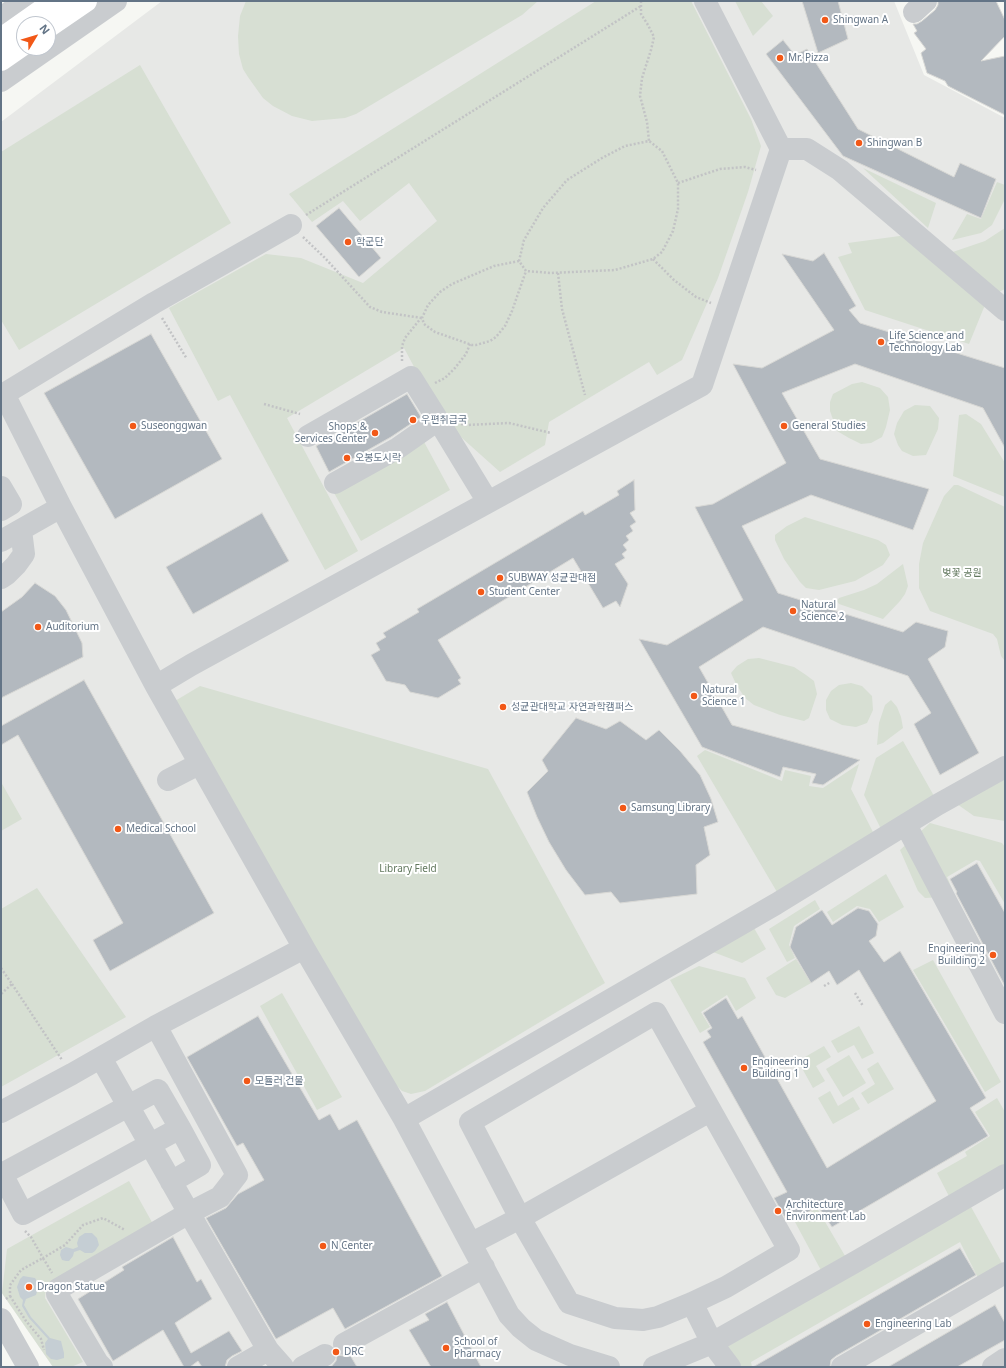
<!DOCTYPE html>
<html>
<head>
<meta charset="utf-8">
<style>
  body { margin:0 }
  #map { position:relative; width:1006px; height:1368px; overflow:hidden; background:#f6f7f3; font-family:"Noto Sans",sans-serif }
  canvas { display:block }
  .frame { position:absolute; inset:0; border:2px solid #637486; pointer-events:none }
  .north { position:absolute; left:16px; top:16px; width:40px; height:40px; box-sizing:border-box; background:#fff; border:1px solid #c1c7cf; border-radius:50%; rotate:52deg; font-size:11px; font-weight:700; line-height:16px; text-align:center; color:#637486 }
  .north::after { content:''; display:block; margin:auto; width:14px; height:18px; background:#f25817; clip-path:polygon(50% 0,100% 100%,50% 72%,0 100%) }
</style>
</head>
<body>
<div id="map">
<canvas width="1006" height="1368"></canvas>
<div class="frame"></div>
<div class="north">N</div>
</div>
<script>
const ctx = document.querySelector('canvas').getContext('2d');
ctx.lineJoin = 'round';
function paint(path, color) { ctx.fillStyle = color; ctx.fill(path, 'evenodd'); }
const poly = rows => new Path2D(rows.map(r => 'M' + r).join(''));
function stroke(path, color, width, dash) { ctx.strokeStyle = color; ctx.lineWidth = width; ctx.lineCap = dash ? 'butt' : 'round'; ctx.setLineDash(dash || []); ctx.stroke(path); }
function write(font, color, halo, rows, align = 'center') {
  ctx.font = font + ' "Noto Sans","Noto Sans KR",sans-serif'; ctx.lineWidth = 4; ctx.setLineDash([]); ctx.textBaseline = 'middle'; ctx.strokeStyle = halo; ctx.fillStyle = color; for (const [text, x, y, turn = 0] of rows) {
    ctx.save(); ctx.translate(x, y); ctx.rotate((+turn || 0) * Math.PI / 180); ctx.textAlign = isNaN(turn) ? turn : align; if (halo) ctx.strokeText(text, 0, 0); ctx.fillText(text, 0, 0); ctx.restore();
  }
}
paint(poly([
  [162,1,894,1,924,75,1005,118,1005,1367,53,1367,1,1292,1,122]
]), '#e7e8e6');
paint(poly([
  [246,1,538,1,522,15,356,114,345,118,312,121,292,116,273,106,263,98,248,77,243,69,239,54,238,36,240,16],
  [596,1,691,1,751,119,761,146,748,192,718,278,682,360,657,375,649,362,549,422,545,445,500,472,443,421,404,348,287,418,358,551,325,570,230,395,218,401,169,308,266,254,301,258,363,283,437,221,409,183,360,221,343,201,312,222,289,194],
  [735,1,761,1,773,16,753,36],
  [140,65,231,223,19,350,1,320,1,152],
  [863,168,936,203,928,228],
  [997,182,1005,185,1005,199,992,225,981,233,952,240,967,214,981,219],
  [1005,228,1005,289,992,295,944,255,985,241],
  [907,235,987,300,969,344,865,310,838,257,852,253,848,243],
  [862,382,880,388,888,397,890,410,886,427,882,437,871,443,861,444,849,438,837,431,830,411,830,402,833,394,852,384],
  [915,405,930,406,939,418,938,429,926,455,913,456,902,451,898,445,894,434,897,423,904,411],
  [966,414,981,424,1005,463,1005,497,953,476,959,415],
  [423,440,450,490,361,541,333,491],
  [954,485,958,485,1005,507,1005,661,1001,656,997,639,993,634,930,611,919,588,919,564,923,543,944,496],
  [805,517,878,540,886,545,890,555,883,565,855,581,819,590,806,588,800,582,784,559,775,540,775,535,787,526],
  [903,564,908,586,905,594,900,601,883,619,839,604,837,601,839,598,864,590,877,584],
  [759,658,794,667,806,675,814,681,817,694,809,718,804,721,780,715,754,705,745,698,736,684,731,673,737,666,748,659],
  [851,683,862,686,872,696,873,710,867,723,856,727,842,725,830,719,826,710,826,700,831,691,839,685],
  [200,686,488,769,605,983,425,1091,411,1094,402,1091,391,1080,175,701],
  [891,700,897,707,901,717,903,728,883,743,877,745,879,723,885,705],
  [903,741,934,796,881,829,864,795,876,758],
  [705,750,782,781,785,770,811,776,809,786,823,788,859,764,851,789,874,834,777,892,697,756],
  [1005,779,1005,821,974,816,957,804],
  [1,782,22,819,1,831],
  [930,823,1002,843,1005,847,1005,904,980,861,976,860,947,877,953,891,943,897,925,898,918,891,900,850],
  [886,874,904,907,879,922,870,909,857,906,833,922,827,912],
  [37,888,126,1017,1,1087,1,909],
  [815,900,820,909,794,926,789,945,795,958,787,962,769,929],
  [754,928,766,949,742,963,713,952],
  [796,959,811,983,785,998,776,995,766,978],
  [933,960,1001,1082,985,1092,913,970],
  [699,966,745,978,756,998,736,1011,727,995,701,1012,710,1027,700,1033,670,980],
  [282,993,342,1097,317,1110,260,1006],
  [859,1026,874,1053,862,1059,854,1045,838,1053,831,1041],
  [824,1046,831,1057,816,1066,825,1081,813,1088,798,1061],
  [849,1055,866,1083,843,1097,826,1069],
  [878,1062,894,1089,868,1104,861,1093,875,1084,867,1069],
  [830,1091,838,1106,853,1097,860,1109,833,1124,818,1098],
  [997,1098,1005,1112,1005,1170,951,1200,937,1173,967,1156,965,1152,990,1136,975,1112],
  [129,1181,153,1224,46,1285,45,1298,83,1362,71,1367,53,1367,2,1293,7,1249],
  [970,1205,1002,1263,979,1280,960,1242,751,1362,752,1367,722,1367,708,1354],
  [817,1208,848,1261,823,1274,795,1222]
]), '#d7dfd3');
paint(poly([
  [85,1233,92,1233,97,1238,99,1245,95,1251,92,1253,85,1253,80,1250,74,1252,73,1256,69,1261,66,1261,62,1260,60,1255,61,1250,66,1247,73,1249,78,1247,77,1243,79,1237],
  [23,1276,35,1278,39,1285,36,1295,26,1299,24,1305,31,1317,50,1338,61,1341,64,1353,64,1358,57,1360,51,1359,46,1354,45,1343,48,1339,29,1318,22,1306,23,1300,20,1297,17,1287,20,1279]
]), '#c5ced4');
const building = poly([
  [802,1,838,1,848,39,818,53,802,1],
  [938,1,996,1,1005,20,1005,36,981,61,1005,56,1005,115,948,86,945,81,927,73,921,53,926,49,914,33,917,31,913,24,917,24,922,21,935,10,938,5,938,1],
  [783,40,795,55,807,49,858,129,954,177,960,163,996,179,981,218,843,156,766,54,783,40],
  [339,208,381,258,359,277,316,226,339,208],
  [824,253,856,306,849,310,860,323,1005,368,1005,448,983,408,855,364,782,393,820,459,929,489,913,530,811,495,742,526,778,593,903,632,916,622,948,631,945,647,928,659,979,753,940,775,914,724,931,713,908,676,763,627,699,667,732,725,860,760,823,785,812,783,816,774,783,767,780,777,702,747,639,639,667,645,743,600,695,507,713,504,786,463,733,364,762,368,834,330,782,254,813,261,824,253],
  [151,334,222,459,115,519,44,393,151,334],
  [407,394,421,417,391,437,329,472,316,446,407,394],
  [634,480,635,510,630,513,636,522,630,526,633,531,626,536,629,540,623,545,627,550,622,554,625,558,615,564,628,584,620,607,616,601,603,608,573,558,438,640,461,678,458,680,461,684,438,698,410,692,405,685,386,681,371,655,380,650,376,643,386,637,383,633,419,612,417,609,583,511,585,515,619,495,617,491,634,480],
  [262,513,289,561,193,614,166,567,262,513],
  [35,583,55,596,66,610,82,643,83,657,1,698,1,612,22,597,35,583],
  [84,680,214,913,110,971,93,940,123,923,18,735,1,745,1,726,84,680],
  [576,718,606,729,620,721,646,740,659,730,680,751,700,775,711,799,718,822,704,827,710,855,696,865,697,894,620,903,611,892,585,895,566,870,549,842,537,817,527,792,548,771,542,760,576,718],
  [977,863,1005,913,1005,986,956,893,957,892,950,879,977,863],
  [858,908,869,911,878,924,876,936,869,941,884,962,900,951,986,1098,970,1108,988,1136,832,1227,818,1206,795,1220,793,1217,787,1221,774,1198,787,1192,703,1042,711,1037,707,1031,712,1028,703,1013,726,998,738,1019,742,1016,827,1168,936,1101,859,970,837,985,829,971,811,983,790,947,796,927,822,910,832,925,858,908],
  [258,1016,319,1120,330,1114,339,1130,357,1120,442,1276,345,1329,333,1308,276,1339,206,1218,226,1208,238,1194,264,1180,243,1143,237,1146,187,1057,258,1016],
  [173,1237,197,1282,201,1279,212,1299,175,1323,191,1353,229,1331,242,1351,232,1356,227,1360,225,1367,202,1367,198,1361,190,1367,184,1367,163,1330,113,1361,78,1299,124,1270,122,1267,173,1237],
  [960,1248,976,1275,836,1356,831,1360,830,1367,753,1367,960,1248],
  [447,1302,481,1367,431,1367,409,1330,429,1320,425,1314,447,1302],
  [995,1305,1005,1323,1005,1340,957,1367,888,1367,995,1305],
  [337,1355,344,1356,350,1355,357,1367,331,1367,336,1361,337,1355]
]);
paint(building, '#b3b9bf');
stroke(building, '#d8d8d5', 1);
const major = poly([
  [48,27,86,1],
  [1,39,55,1],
  [1,60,24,44]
]);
stroke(major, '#bbbec2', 23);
stroke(poly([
  [641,1,641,14,648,25,654,37,651,50,642,78,640,96,647,122,649,141,625,146,602,158,567,180,543,208,524,240,519,261,526,271,551,273,615,270,653,259,662,252,673,231,678,209,678,183,662,151,649,141],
  [678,183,720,169,745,167,756,170],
  [306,215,641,6],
  [303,237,325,258,370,307,382,312,422,318],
  [653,259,674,280,696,297,711,303],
  [519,261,494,266,452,284,440,292,428,305,422,318,424,324,435,332,472,345,476,345,490,341,496,337,505,326,512,311,526,271],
  [558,273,562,309,585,395],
  [162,318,187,359],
  [402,361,402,346,405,338,421,318],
  [435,383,445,378,455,368,466,354,470,344],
  [264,404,300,414],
  [461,424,467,425,509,423,551,433],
  [1,968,12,984,1,994],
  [12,984,62,1060],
  [824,986,831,982],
  [855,993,863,1006],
  [25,1231,31,1237,43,1258,65,1245,83,1225,103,1218,125,1230],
  [10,1296,26,1321,41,1339,44,1350],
  [6,1299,10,1296,10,1285,21,1270,43,1258,52,1273]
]), '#c2c3c5', 2.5, [2, 2]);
stroke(poly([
  [914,12,926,1],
  [1,18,25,1],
  [1,81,116,1],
  [781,149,807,149,840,170,1005,310],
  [308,436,411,377,438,420,488,502],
  [335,483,398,448,438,420],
  [1,487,11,504,1,510],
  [1,541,61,507],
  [1,578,7,574,16,565,24,554,21,530],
  [156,686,61,507,4,394,154,303,291,225],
  [168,780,199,764],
  [906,825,1005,1013],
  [304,948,156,686,191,665,702,385,781,149,705,1],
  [656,1013,789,1250,726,1287,692,1303,658,1317,643,1320,615,1318,569,1303,520,1218,470,1122,656,1013],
  [101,1058,189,1213,268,1350,283,1367],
  [1,1112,72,1074,156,1026,304,948,404,1119,509,1315,521,1328,536,1340,570,1355,609,1367],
  [404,1119,776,904,937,805,1005,767],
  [171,1182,200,1165,180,1128,158,1090,2,1174,23,1214,180,1128],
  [472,1243,520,1218,710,1111],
  [692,1303,712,1343,730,1367],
  [1,1319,28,1367],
  [344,1344,484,1267],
  [102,1367,98,1363,57,1294,58,1289,189,1213,220,1197,237,1175,156,1026],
  [238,1367,268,1350],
  [303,1367,325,1355],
  [654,1367,712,1343,857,1261,1005,1175],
  [842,1367,1005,1273],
  [993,1367,1005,1359]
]), '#c9cccf', 22);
stroke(major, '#fff', 22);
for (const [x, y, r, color] of [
  [825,20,4,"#f25817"],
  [780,58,4,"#f25817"],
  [859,143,4,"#f25817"],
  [348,242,4,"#f25817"],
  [881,342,4,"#f25817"],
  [413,420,4,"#f25817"],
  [133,426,4,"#f25817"],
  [784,426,4,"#f25817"],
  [375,433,4,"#f25817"],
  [347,458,4,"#f25817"],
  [500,578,4,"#f25817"],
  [481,592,4,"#f25817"],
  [793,611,4,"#f25817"],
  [38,627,4,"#f25817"],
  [694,696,4,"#f25817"],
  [503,707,4,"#f25817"],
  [623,808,4,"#f25817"],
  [118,829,4,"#f25817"],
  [993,955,4,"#f25817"],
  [744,1068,4,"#f25817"],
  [247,1081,4,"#f25817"],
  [778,1211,4,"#f25817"],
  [323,1246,4,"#f25817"],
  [29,1287,4,"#f25817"],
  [867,1324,4,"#f25817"],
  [446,1348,4,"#f25817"],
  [336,1352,4,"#f25817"]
]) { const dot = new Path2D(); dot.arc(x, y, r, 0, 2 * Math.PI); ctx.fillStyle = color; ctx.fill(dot); stroke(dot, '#fff', 1.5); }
write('10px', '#637486', '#fff', [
  ["Shingwan A",833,20],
  ["Mr. Pizza",788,58],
  ["Shingwan B",867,143],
  ["학군단",356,242],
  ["Life Science and",889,336],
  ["Technology Lab",889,348],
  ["우편취급국",421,420],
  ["Suseonggwan",141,426],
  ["General Studies",792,426],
  ["Shops &",367,427,"right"],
  ["Services Center",367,439,"right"],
  ["오봉도시락",355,458],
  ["SUBWAY 성균관대점",508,578],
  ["Student Center",489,592],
  ["Natural",801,605],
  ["Science 2",801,617],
  ["Auditorium",46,627],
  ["Natural",702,690],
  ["Science 1",702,702],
  ["성균관대학교 자연과학캠퍼스",511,707],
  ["Samsung Library",631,808],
  ["Medical School",126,829],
  ["Engineering",985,949,"right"],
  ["Building 2",985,961,"right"],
  ["Engineering",752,1062],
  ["Building 1",752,1074],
  ["모듈러 건물",255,1081],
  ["Architecture",786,1205],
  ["Environment Lab",786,1217],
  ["N Center",331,1246],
  ["Dragon Statue",37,1287],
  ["Engineering Lab",875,1324],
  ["School of",454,1342],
  ["Pharmacy",454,1354],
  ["DRC",344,1352]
], 'left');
write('10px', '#62785e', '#fff', [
  ["벚꽃 공원",962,573],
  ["Library Field",408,869]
]);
</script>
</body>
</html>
